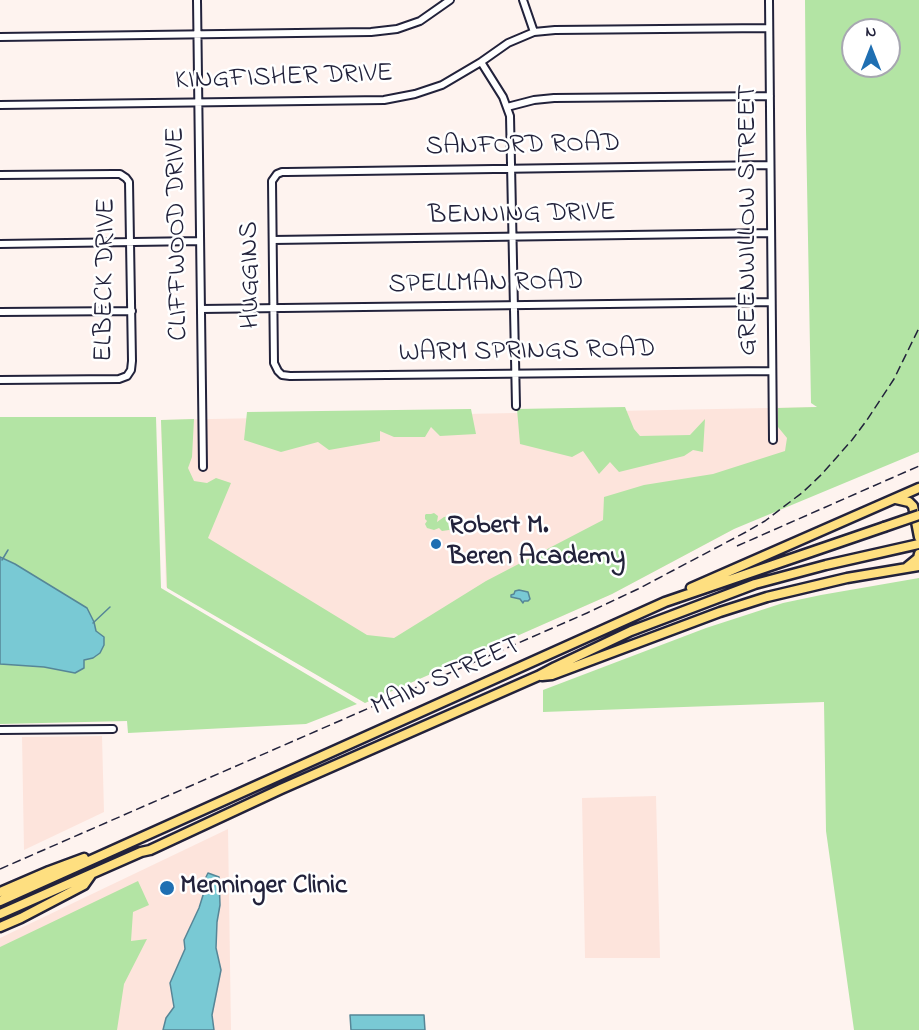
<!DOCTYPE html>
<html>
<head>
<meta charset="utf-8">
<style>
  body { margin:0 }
  #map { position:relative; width:919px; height:1030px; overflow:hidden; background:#fef3ef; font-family:"Indie Flower",sans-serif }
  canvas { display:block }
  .north { position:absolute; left:841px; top:18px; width:60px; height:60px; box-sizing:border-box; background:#fff; border:2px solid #a7a7b1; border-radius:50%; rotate:0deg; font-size:16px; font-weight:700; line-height:24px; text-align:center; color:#22223b }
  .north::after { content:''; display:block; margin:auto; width:21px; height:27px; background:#1f6fb2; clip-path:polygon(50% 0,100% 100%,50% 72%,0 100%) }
</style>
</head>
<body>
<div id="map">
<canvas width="919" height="1030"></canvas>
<div class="north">N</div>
</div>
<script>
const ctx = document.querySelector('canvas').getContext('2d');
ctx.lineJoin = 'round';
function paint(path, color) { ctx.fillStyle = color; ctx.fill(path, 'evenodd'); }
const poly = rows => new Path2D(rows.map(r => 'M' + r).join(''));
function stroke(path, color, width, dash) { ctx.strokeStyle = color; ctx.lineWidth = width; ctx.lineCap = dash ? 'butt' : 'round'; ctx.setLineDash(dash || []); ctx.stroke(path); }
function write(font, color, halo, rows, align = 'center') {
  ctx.font = font + ' "Indie Flower",sans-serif'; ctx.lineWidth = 5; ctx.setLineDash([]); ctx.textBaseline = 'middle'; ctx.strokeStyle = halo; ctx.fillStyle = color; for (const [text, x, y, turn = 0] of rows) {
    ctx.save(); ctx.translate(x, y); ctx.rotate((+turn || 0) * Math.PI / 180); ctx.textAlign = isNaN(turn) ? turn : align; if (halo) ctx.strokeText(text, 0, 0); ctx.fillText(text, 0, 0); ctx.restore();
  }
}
paint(poly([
  [818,407,796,486,734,529,612,594,365,703,166,587,161,420],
  [102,736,104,812,24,850,22,737],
  [656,796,660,958,585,958,582,798],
  [228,829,231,1030,0,1030,0,938]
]), '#fde4dc');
paint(poly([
  [805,0,919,0,919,452,734,529,612,594,365,703,167,588,161,420,194,419,192,457,188,468,194,481,207,483,216,478,231,483,208,538,367,635,394,638,486,581,603,520,604,497,644,485,713,474,785,451,787,438,778,427,778,408,817,407,811,403,806,129],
  [853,30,889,30,889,66,853,66],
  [625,407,634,429,640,436,690,435,705,419,703,452,693,450,684,456,619,472,610,462,599,474,583,451,572,457,520,444,517,409],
  [471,409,476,434,440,436,431,427,425,437,394,437,380,431,380,441,329,450,318,442,281,452,244,440,247,412],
  [0,417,156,417,161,588,357,704,306,724,128,733,127,721,0,724],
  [434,513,438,516,437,522,444,517,452,516,454,520,451,524,456,525,458,527,457,532,456,533,449,530,442,531,439,528,434,530,427,528,425,524,427,521,425,519,425,515,426,514,431,514],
  [919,578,919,1030,854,1030,826,831,824,702,543,712,543,690,706,628,783,603,821,595],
  [138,881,149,905,133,912,131,941,147,939,124,984,117,1030,0,1030,0,947]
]), '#b3e4a4');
const water = poly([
  [0,557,15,564,87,608,94,622,96,631,104,637,104,645,100,653,93,658,84,660,84,668,75,673,44,667,0,664,0,557],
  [519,590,528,592,530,599,528,601,524,601,523,603,520,599,511,597,511,595,514,594,515,591,519,590],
  [208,873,219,877,220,905,217,922,216,948,221,970,212,1015,214,1030,163,1030,166,1018,174,1007,170,983,185,949,184,940,199,908,204,892,204,881,208,873],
  [350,1015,424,1015,425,1030,351,1030,350,1015]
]);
paint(water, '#79c9d4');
stroke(water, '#568697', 1.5);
stroke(poly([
  [2,560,8,550],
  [93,623,110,607]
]), '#568697', 1.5);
const minor = poly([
  [197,0,203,467],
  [523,0,534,32],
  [769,0,773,440],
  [0,37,371,32,397,29,420,21,450,0],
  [481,62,503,97,510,116,516,406],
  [0,105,384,100,415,94,442,85,481,62,508,43,534,32,555,30,769,28],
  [507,107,534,100,554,98,770,96],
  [770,165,287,172,282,172,277,174,272,181,274,363,278,371,282,375,290,376,772,371],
  [0,175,113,174,120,174,126,178,129,182,132,361,131,370,127,376,119,379,0,380],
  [273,240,771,233],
  [0,244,200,241],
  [201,309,771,302],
  [0,312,132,311],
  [0,730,113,729]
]);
const highway = poly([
  [896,499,909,502,913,506,919,537],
  [907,567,918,558,919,554],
  [691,588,919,488],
  [542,676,552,675,720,612,767,597,847,578,919,566],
  [0,892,49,871,84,858],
  [0,901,665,602,884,527],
  [0,914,141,852,150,850,281,789,538,676,555,667,631,631,755,584,826,565,919,544],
  [0,927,21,918,84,885,91,875]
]);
stroke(minor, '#22223b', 10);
stroke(highway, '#22223b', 13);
stroke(minor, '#fff', 6);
stroke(highway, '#fedf80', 8);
stroke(poly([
  [737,546,919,466],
  [0,869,587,613,638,589,746,532,765,521,803,492,822,474,852,440,867,420,894,379,919,328]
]), '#22223b', 1.5, [9, 4.5]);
const highwayBridge = poly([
  [884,527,919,515]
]);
stroke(highwayBridge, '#22223b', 13, []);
stroke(highwayBridge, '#fedf80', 8);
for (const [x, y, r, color] of [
  [436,544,6,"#1f6fb2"],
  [167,888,8,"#1f6fb2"]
]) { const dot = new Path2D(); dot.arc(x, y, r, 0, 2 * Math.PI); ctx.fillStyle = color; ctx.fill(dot); stroke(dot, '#fff', 2); }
write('27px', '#22223b', '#fff', [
  ["KINGFISHER DRIVE",284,79,-2],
  ["SANFORD ROAD",523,147,-1],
  ["BENNING DRIVE",522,216,-1],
  ["GREENWILLOW STREET",750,220,-90],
  ["CLIFFWOOD DRIVE",179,234,-91],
  ["HUGGINS",252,275,-91],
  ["ELBECK DRIVE",107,280,-89],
  ["SPELLMAN ROAD",486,285,-1],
  ["WARM SPRINGS ROAD",527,353,-1],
  ["MAIN STREET",447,678,-24]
]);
write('bold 27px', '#22223b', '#fff', [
  ["Robert M.",448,528],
  ["Beren Academy",448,559],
  ["Menninger Clinic",180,888]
], 'left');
</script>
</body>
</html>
